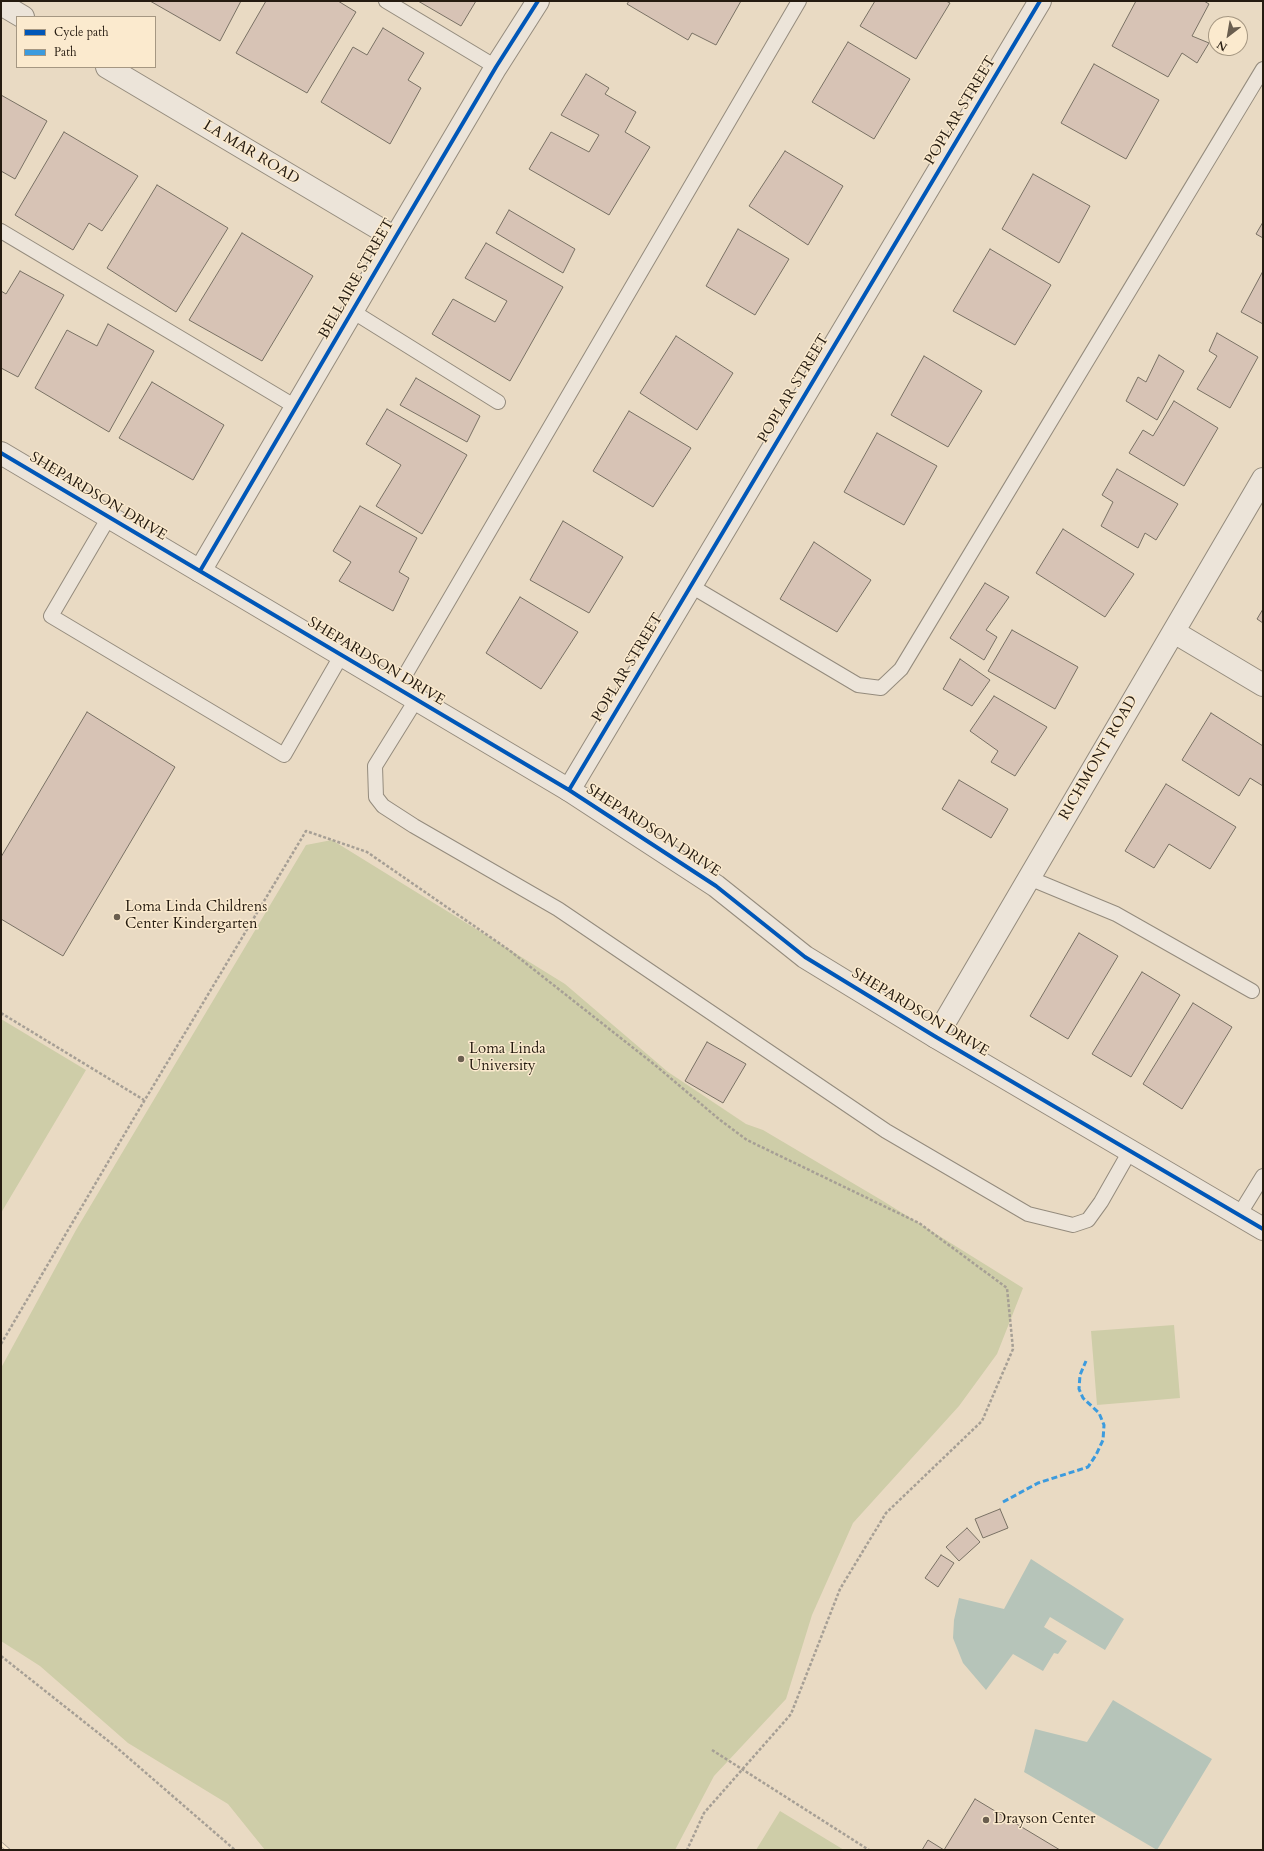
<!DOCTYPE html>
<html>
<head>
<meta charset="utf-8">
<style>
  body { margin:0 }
  #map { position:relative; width:1264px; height:1851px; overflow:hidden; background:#e9dac3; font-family:Cardo,serif }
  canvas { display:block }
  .frame { position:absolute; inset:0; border:2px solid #251b10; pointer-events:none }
  .legend { position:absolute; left:16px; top:16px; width:140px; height:52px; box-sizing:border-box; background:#fbeace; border:1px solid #a59782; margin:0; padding:5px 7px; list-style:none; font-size:12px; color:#251b10 }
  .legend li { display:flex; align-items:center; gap:8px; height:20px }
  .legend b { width:20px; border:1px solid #a59782 }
  .north { position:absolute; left:1208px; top:16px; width:40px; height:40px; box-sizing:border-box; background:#fbeace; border:1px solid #a59782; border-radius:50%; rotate:211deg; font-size:11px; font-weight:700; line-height:16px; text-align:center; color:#251b10 }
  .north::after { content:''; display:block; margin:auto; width:14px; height:18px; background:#6a5e4f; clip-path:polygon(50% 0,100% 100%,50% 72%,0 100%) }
</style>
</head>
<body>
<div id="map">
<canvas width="1264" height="1851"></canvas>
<div class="frame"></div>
<ul class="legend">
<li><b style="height:5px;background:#0057b8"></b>Cycle path</li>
<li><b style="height:5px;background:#3c9bde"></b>Path</li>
</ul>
<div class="north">N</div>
</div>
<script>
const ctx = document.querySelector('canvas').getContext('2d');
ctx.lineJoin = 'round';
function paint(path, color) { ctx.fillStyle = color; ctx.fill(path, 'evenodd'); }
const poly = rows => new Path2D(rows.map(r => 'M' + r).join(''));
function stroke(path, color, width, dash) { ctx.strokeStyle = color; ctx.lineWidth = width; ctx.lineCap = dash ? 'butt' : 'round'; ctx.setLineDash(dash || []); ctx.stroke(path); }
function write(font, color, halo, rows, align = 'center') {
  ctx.font = font + ' Cardo,serif'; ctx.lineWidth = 3; ctx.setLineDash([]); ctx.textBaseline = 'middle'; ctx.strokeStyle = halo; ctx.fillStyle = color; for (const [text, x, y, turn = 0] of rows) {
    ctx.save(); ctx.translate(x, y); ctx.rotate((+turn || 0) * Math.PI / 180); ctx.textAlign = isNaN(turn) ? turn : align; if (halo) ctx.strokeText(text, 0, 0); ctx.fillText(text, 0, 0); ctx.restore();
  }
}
paint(poly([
  [332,840,565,984,668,1072,746,1124,763,1130,883,1201,1023,1288,997,1354,959,1406,853,1523,812,1615,786,1699,714,1776,675,1850,265,1850,228,1804,128,1743,40,1666,1,1641,1,1368,76,1230,306,845],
  [1,1019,86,1070,1,1213],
  [1174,1325,1180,1398,1097,1405,1091,1331],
  [780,1811,844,1850,756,1850]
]), '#cecda8');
paint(poly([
  [1031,1559,1124,1619,1105,1650,1050,1617,1044,1627,1067,1641,1058,1654,1054,1653,1043,1671,1013,1654,986,1690,963,1663,953,1638,954,1620,959,1598,1004,1609],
  [1113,1700,1212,1759,1157,1850,1024,1772,1035,1729,1087,1742]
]), '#b6c4b9');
const building = poly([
  [150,1,241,1,220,41,150,1],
  [266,1,338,1,356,12,307,93,236,53,266,1],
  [418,1,476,1,461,26,418,1],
  [629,1,741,1,716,45,692,33,688,40,627,4,629,1],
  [875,1,946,1,950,3,916,59,860,26,875,1],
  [1136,1,1204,1,1209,4,1192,36,1209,43,1197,63,1182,53,1168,77,1112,46,1136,1],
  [383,28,424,53,408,80,421,88,390,144,321,102,353,47,367,55,383,28],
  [848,42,910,79,874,139,812,102,848,42],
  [1094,64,1159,100,1126,159,1061,123,1094,64],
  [586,74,609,88,605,94,636,112,625,132,650,147,609,215,529,169,551,132,589,152,599,135,561,115,586,74],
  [1,95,47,121,15,179,1,171,1,95],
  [64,132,138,176,102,231,89,223,73,250,15,215,64,132],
  [785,151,843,186,808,245,749,206,785,151],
  [1033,174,1090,206,1059,263,1002,229,1033,174],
  [157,185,228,228,176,312,107,268,157,185],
  [509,210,575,249,563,273,496,233,509,210],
  [1263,222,1263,238,1256,234,1263,222],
  [738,229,789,259,755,315,706,286,738,229],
  [242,233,313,276,262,361,189,320,242,233],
  [486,243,563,287,510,381,432,334,453,299,495,322,507,301,465,278,486,243],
  [990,249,1051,285,1015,345,953,311,990,249],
  [20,271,64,295,18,377,1,368,1,291,6,294,20,271],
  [1263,271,1263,324,1241,312,1263,271],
  [108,324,154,351,109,432,35,388,67,330,97,346,108,324],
  [1217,333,1258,357,1230,408,1197,389,1217,356,1209,351,1217,333],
  [676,336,733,373,697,430,640,393,676,336],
  [1159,355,1184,371,1157,420,1126,401,1138,377,1146,382,1159,355],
  [924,356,982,391,948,447,891,415,924,356],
  [416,378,480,416,467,442,400,405,416,378],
  [152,382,224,425,193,480,119,438,152,382],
  [1174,401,1218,428,1184,486,1129,453,1143,430,1153,436,1174,401],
  [387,409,467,455,422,534,376,506,401,465,366,444,387,409],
  [629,411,691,448,653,507,593,471,629,411],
  [877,433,937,466,904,525,844,492,877,433],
  [1117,469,1178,504,1156,540,1145,533,1138,548,1101,526,1113,502,1102,495,1117,469],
  [360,506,417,538,399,572,409,578,393,611,339,581,351,562,333,551,360,506],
  [563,521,623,557,589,613,530,580,563,521],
  [1063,529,1134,574,1105,617,1036,573,1063,529],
  [814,542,871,580,837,632,780,599,814,542],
  [985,583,1009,597,986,630,997,637,984,660,950,638,985,583],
  [520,597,578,632,541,689,486,653,520,597],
  [1263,609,1263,623,1257,619,1263,609],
  [1012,630,1078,667,1055,709,988,671,1012,630],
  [960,659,990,680,972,706,943,689,960,659],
  [994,696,1047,727,1015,776,991,762,998,751,970,731,994,696],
  [87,712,175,767,63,956,1,919,1,857,87,712],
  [1211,713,1263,746,1263,786,1250,778,1239,796,1182,760,1211,713],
  [959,780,1008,809,991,838,942,809,959,780],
  [1166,784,1236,827,1210,869,1169,844,1154,868,1125,851,1166,784],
  [1079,933,1118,956,1068,1039,1030,1016,1079,933],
  [1142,972,1180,995,1131,1077,1092,1054,1142,972],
  [1193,1003,1232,1027,1182,1109,1143,1084,1193,1003],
  [707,1042,746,1064,723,1103,685,1081,707,1042],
  [1000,1509,1008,1528,983,1538,975,1519,1000,1509],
  [967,1528,980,1542,959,1561,946,1547,967,1528],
  [941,1555,954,1563,938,1587,925,1578,941,1555],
  [975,1799,1060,1850,922,1850,928,1840,944,1850,975,1799]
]);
paint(building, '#d7c3b5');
stroke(building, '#797164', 1);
const service = poly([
  [386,1,496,67],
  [1,231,296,407],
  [352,311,498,402],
  [109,517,51,616,284,755,341,656],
  [691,586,858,685,881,688,901,669,1263,69],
  [397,689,799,1],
  [416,700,375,766,376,797,383,806,414,826,558,909,886,1131,1028,1214,1073,1225,1088,1220,1101,1202,1130,1151],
  [1029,878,1116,914,1252,991],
  [1239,1215,1263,1176]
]);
const minor = poly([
  [1,4,23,17],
  [107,67,395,238],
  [200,571,395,238,496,67,538,1],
  [1174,632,1263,685],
  [569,790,1040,1],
  [936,1037,1263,479]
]);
const tertiary = poly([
  [1,453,569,790,716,886,805,957,936,1037,1263,1229]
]);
stroke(service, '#948b7d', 16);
stroke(minor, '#948b7d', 24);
stroke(tertiary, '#948b7d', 24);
stroke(poly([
  [1,1013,144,1100],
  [1,1344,134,1118,306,831,367,852,509,950,655,1065,720,1120,747,1140,919,1223,1007,1288,1013,1349,982,1421,886,1513,840,1589,791,1714,704,1813,687,1850],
  [1,1656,116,1747,235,1850],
  [712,1750,869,1850]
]), '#a69f95', 2.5, [3, 2]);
stroke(service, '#ece4d9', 14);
stroke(minor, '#ece4d9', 22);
stroke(tertiary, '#ece4d9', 22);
const rail = poly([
  [1,1844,8,1850]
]);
stroke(rail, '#a69f95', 4.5);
stroke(rail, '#fbeace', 3, [9]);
stroke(poly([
  [1003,1502,1038,1483,1088,1467,1096,1455,1103,1440,1104,1425,1099,1413,1083,1398,1079,1389,1080,1375,1086,1361]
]), '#3c9bde', 3, [6, 3]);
stroke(poly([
  [1,453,569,790,716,886,805,957,936,1037,1263,1229],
  [200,571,395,238,496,67,538,1],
  [569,790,1040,1]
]), '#0057b8', 4);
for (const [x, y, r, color] of [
  [117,917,4,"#6a5e4f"],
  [461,1059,4,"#6a5e4f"],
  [986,1820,4,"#6a5e4f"]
]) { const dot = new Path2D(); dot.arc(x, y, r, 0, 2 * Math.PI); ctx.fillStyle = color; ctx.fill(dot); stroke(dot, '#fbeace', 1.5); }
write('15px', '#251b10', '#fbeace', [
  ["POPLAR STREET",961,111,-59],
  ["LA MAR ROAD",251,153,31],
  ["BELLAIRE STREET",357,279,-60],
  ["POPLAR STREET",794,389,-59],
  ["SHEPARDSON DRIVE",98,497,31],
  ["SHEPARDSON DRIVE",376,662,31],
  ["POPLAR STREET",628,668,-59],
  ["RICHMONT ROAD",1099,758,-60],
  ["SHEPARDSON DRIVE",653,831,33],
  ["SHEPARDSON DRIVE",920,1013,31]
]);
write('15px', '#251b10', '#fbeace', [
  ["Loma Linda Childrens",125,908],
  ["Center Kindergarten",125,925],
  ["Loma Linda",469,1050],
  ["University",469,1067],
  ["Drayson Center",994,1820]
], 'left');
</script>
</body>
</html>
